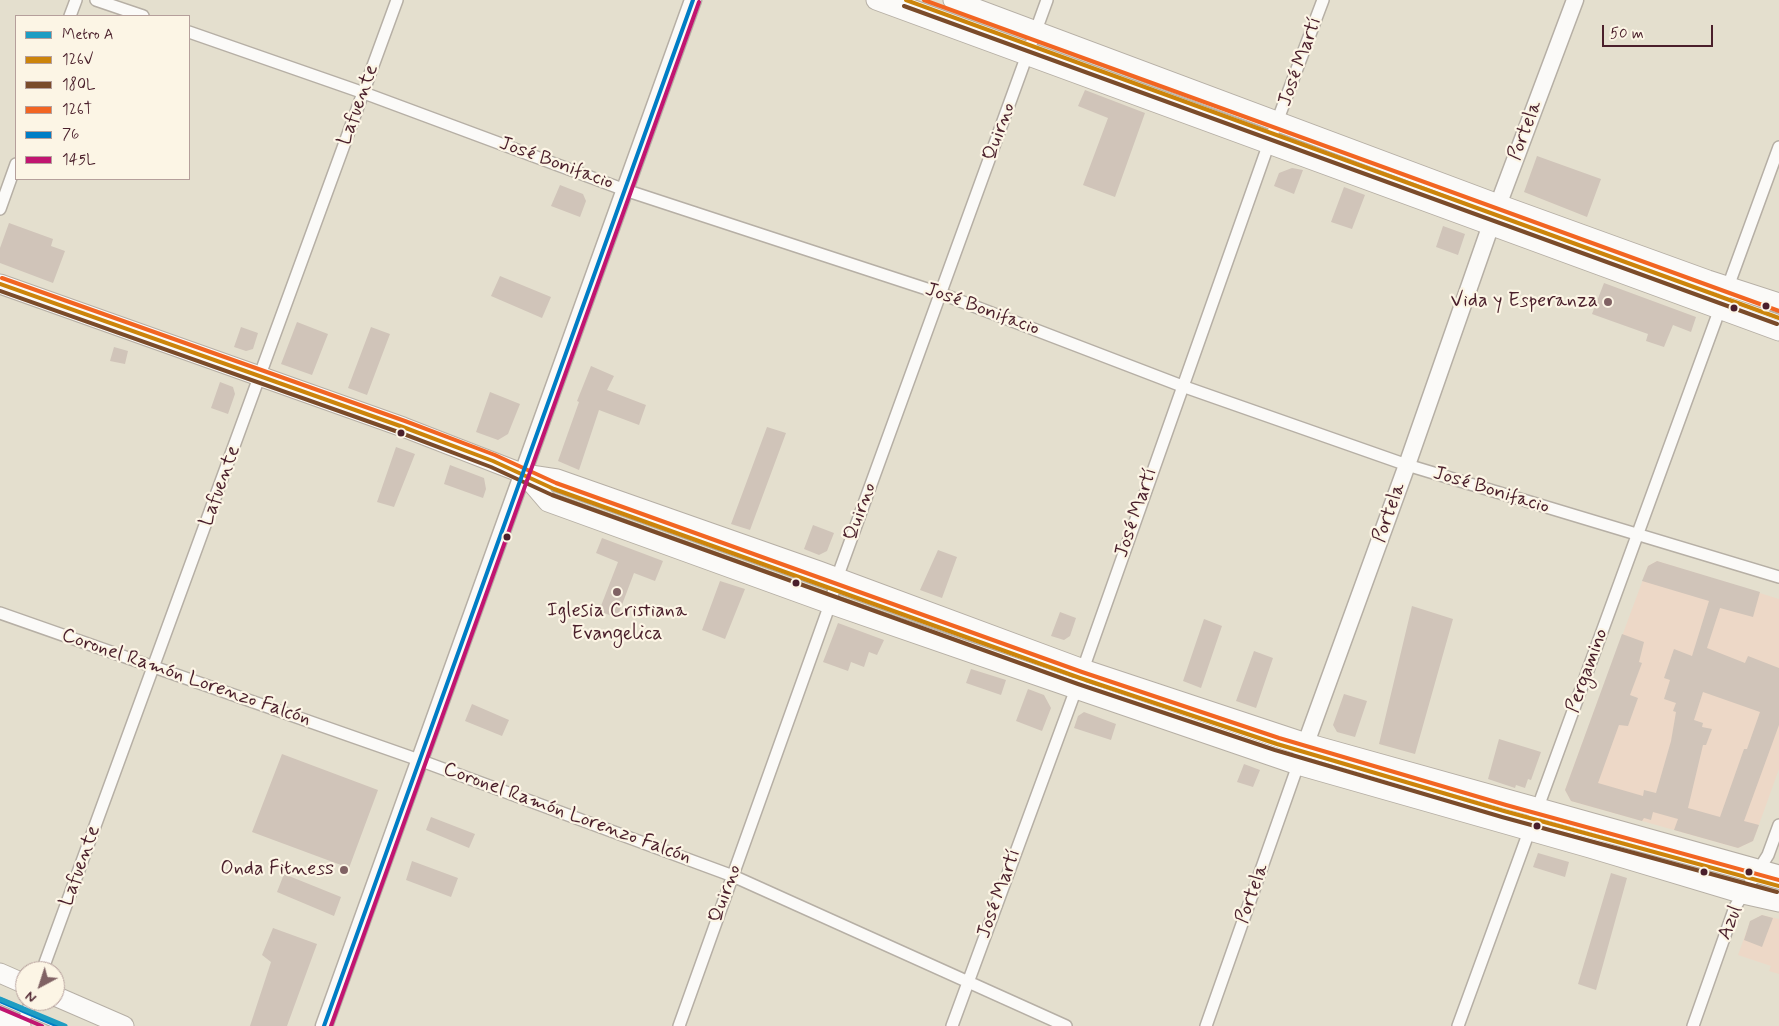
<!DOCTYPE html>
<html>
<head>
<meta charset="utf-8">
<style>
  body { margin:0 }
  #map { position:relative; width:1779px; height:1026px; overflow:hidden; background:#e4dfce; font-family:Mynerve,sans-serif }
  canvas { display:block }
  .legend { position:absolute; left:15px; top:15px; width:175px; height:165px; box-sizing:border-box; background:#fcf5e5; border:1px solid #b59f9b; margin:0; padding:6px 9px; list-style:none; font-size:15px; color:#4a1f2b }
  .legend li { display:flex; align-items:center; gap:10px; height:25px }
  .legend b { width:25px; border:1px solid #b59f9b }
  .north { position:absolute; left:15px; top:961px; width:50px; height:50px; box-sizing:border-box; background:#fcf5e5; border:1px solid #b59f9b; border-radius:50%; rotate:220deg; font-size:14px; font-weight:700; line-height:20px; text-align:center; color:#4a1f2b }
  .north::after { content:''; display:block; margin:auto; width:18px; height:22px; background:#806264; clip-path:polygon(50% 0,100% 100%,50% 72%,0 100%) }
  .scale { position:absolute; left:1602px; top:25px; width:111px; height:22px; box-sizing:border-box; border:2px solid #4a1f2b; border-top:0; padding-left:6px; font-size:15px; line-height:18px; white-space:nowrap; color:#4a1f2b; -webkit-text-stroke:4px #fcf5e5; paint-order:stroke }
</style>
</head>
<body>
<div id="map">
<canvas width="1779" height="1026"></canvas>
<ul class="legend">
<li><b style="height:6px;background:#1e9dc3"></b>Metro A</li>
<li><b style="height:6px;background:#cc840b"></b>126V</li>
<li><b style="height:6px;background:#7a4b2a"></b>180L</li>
<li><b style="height:6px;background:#f26522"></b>126T</li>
<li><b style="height:6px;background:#007dc5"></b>76</li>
<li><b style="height:6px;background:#c11571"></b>145L</li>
</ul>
<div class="north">N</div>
<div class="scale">50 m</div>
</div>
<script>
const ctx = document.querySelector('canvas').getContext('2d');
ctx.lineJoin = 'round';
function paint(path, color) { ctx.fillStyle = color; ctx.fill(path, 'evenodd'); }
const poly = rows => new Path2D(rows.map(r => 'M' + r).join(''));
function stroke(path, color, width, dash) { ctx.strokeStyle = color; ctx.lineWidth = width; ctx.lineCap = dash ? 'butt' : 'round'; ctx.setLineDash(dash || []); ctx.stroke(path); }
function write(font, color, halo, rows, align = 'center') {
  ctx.font = font + ' Mynerve,sans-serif'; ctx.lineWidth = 4.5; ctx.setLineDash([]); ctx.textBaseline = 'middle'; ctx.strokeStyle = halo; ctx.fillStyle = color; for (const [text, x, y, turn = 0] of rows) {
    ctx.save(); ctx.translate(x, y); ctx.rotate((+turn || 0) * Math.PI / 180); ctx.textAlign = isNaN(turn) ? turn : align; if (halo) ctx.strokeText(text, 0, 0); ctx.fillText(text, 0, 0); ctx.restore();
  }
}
paint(poly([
  [1657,561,1779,599,1779,769,1753,841,1738,848,1571,801,1565,790,1648,566],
  [1762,915,1779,919,1779,974,1769,971,1771,966,1738,955,1750,922]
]), '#edd8c7');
paint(poly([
  [1085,90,1145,113,1115,197,1083,185,1108,118,1078,106],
  [1537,156,1601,179,1587,217,1524,192],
  [1292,168,1303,170,1294,194,1274,186,1279,173],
  [560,185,583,194,586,201,580,217,551,206],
  [1344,187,1365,195,1352,229,1331,222],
  [9,223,53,239,51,246,65,251,53,283,0,263,0,248],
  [1443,226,1465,234,1458,255,1436,247],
  [500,276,551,297,542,318,491,296],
  [1604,283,1696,317,1691,332,1673,325,1664,347,1646,341,1648,334,1592,314],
  [297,322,328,334,312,375,281,364],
  [241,327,258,333,253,349,246,351,234,347],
  [371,327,390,334,367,395,348,388],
  [114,347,128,351,125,364,110,361],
  [591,366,614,376,607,390,646,405,639,425,599,410,579,470,558,461,579,402,577,401],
  [220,382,233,387,235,394,228,414,211,408],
  [490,392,520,404,508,434,498,440,476,432],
  [767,427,786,433,750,530,731,524],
  [396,447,415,454,394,507,377,502],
  [450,465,484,478,486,489,483,498,444,484],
  [813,525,834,533,827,551,819,555,804,549],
  [602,538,663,561,655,581,634,573,617,618,599,611,618,562,596,553],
  [938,550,957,557,942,598,920,590],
  [1657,561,1760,592,1753,617,1720,608,1707,648,1745,663,1748,656,1779,668,1779,725,1744,821,1759,825,1753,841,1738,848,1674,830,1678,819,1653,812,1651,820,1644,818,1642,821,1571,801,1565,790,1622,634,1644,642,1639,662,1642,663,1630,695,1638,698,1628,726,1619,725,1598,783,1643,796,1644,790,1656,793,1671,741,1676,712,1673,711,1676,703,1664,699,1670,680,1664,678,1674,649,1692,656,1709,601,1642,581,1648,566],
  [1703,692,1760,712,1747,749,1744,749,1720,817,1688,808,1703,745,1706,745,1712,729,1702,727,1703,723,1694,720],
  [720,581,745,589,725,639,702,630],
  [1412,606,1453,619,1415,754,1379,744],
  [1060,612,1076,618,1070,636,1064,640,1051,636],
  [1204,619,1222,626,1201,688,1183,681],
  [838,623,884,640,877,655,869,652,864,667,851,662,848,671,823,662],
  [1254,651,1273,658,1256,708,1236,701],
  [971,669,1006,680,1001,695,966,683],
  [1028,689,1044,695,1051,708,1042,731,1016,721],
  [1344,694,1367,701,1355,737,1337,732,1333,725],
  [472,704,509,720,502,736,465,721],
  [1084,712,1116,724,1111,740,1074,728,1078,716],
  [1499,739,1541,752,1531,780,1528,779,1525,788,1516,785,1515,788,1488,779],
  [282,754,378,790,349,868,252,832],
  [1244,764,1260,770,1253,787,1237,782],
  [431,817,475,834,469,848,426,830],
  [1538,853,1569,862,1565,877,1533,867],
  [412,861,458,878,451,897,406,880],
  [1611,873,1627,878,1596,990,1578,984],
  [284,874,341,897,334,916,277,892],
  [1762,915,1773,918,1762,947,1744,940,1750,921],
  [273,928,317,944,287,1026,250,1026,271,962,262,955]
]), '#d0c4b9');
const lane = poly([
  [906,0,1522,226,1779,318],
  [546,485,1068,673],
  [1103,685,1302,753,1534,820,1779,886],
  [0,1001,58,1026]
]);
const street = poly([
  [96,0,143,16],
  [70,16,76,0],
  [189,32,364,93,625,190,942,294,1182,386,1407,465,1779,577],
  [0,209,16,164],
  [0,613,419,760,733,876,1066,1026],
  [42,971,397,0],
  [22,1026,31,1001],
  [679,1026,830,604,837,578,1047,0],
  [952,1026,1076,689,1269,143,1323,0],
  [1206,1026,1298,765],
  [1458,1026,1779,147],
  [1693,1026,1735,907,1768,855,1779,825]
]);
const secondary = poly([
  [1298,765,1407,465,1494,216,1575,0],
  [324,1026,693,0]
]);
const primary = poly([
  [876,0,1779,331],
  [953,0,1498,204,1708,280,1779,303],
  [0,284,403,427,524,474,557,479,819,571,1083,669,1306,743,1779,875],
  [524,474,548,502,830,604,1076,689,1298,765,1590,848,1743,894,1779,902],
  [0,973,25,984],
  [55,996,124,1026],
  [0,1017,21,1026]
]);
stroke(lane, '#b6afa5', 8);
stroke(street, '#b6afa5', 14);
stroke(secondary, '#b6afa5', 19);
stroke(primary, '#b6afa5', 21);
stroke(lane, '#fbfaf8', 5.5);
stroke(street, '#fbfaf8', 11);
stroke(secondary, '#fbfaf8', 16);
stroke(primary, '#fbfaf8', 19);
stroke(poly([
  [906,0,1779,318],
  [0,284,403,427,493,461,554,489,1080,678,1277,744,1504,811,1779,886]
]), '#cc840b', 4);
stroke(poly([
  [904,6,1777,324],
  [0,291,401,433,491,467,552,495,1078,684,1275,750,1502,817,1777,892]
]), '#7a4b2a', 4);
stroke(poly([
  [924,0,1779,311],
  [2,278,405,421,495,455,556,483,1082,672,1279,738,1506,805,1779,880]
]), '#f26522', 4);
stroke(poly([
  [0,1001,58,1026],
  [324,1026,693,0]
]), '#007dc5', 4);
stroke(poly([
  [0,1008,42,1026],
  [331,1026,699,2]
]), '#c11571', 4);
stroke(poly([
  [0,999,65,1026]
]), '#1e9dc3', 5);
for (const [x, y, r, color] of [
  [1608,302,5,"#806264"],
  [1766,306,4.5,"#4a1f2b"],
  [1734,308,4.5,"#4a1f2b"],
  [401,433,4.5,"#4a1f2b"],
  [507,537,4.5,"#4a1f2b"],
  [796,583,4.5,"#4a1f2b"],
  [617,592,5,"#806264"],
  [1537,826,4.5,"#4a1f2b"],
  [344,870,5,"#806264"],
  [1704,872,4.5,"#4a1f2b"],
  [1749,872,4.5,"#4a1f2b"]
]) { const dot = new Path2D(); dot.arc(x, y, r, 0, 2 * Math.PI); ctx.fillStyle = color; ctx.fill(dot); stroke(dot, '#fcf5e5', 2); }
write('20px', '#4a1f2b', '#fcf5e5', [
  ["José Martí",1301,62,-70],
  ["Lafuente",359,105,-70],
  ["Portela",1526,131,-69],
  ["Quirno",1000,132,-70],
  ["José Bonifacio",556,164,20],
  ["José Bonifacio",982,310,20],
  ["Lafuente",221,486,-70],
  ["José Bonifacio",1491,491,17],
  ["Quirno",861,512,-70],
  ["José Martí",1137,513,-71],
  ["Portela",1390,513,-70],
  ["Pergamino",1588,671,-70],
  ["Coronel Ramón Lorenzo Falcón",186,678,19],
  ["Coronel Ramón Lorenzo Falcón",567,814,20],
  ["Lafuente",81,866,-70],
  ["Quirno",726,894,-70],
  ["José Martí",1000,894,-70],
  ["Portela",1253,894,-70],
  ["Azul",1731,923,-68]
]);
write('20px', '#4a1f2b', '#fcf5e5', [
  ["Vida y Esperanza",1598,302],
  ["Iglesia Cristiana",617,612,"center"],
  ["Evangelica",617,635,"center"],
  ["Onda Fitness",334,870]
], 'right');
</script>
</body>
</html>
